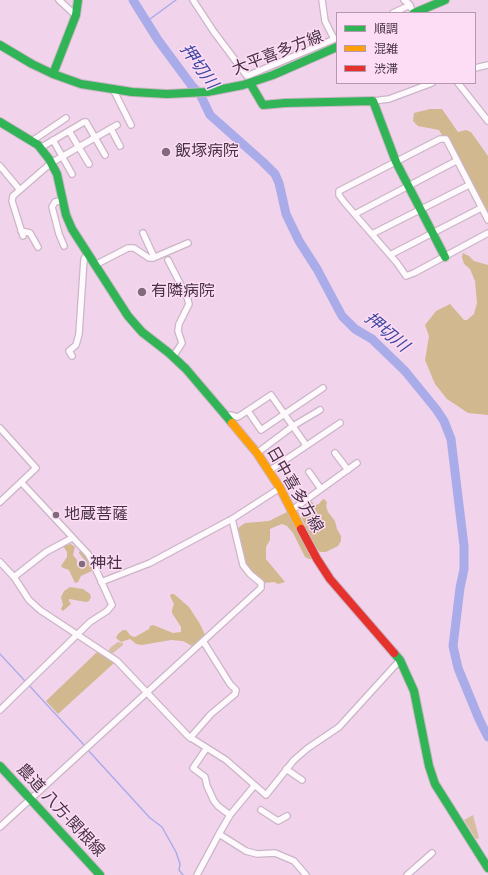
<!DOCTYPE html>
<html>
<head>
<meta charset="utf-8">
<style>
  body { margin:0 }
  #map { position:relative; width:488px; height:875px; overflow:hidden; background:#f1d4eb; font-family:Jost,"Noto Sans JP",sans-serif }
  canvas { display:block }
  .legend { position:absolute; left:336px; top:12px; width:140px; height:72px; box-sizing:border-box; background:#fdddf5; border:1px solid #b599ae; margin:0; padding:5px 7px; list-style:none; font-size:12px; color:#483344 }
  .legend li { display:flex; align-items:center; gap:8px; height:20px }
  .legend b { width:20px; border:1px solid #b599ae }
</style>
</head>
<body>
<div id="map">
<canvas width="488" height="875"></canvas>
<ul class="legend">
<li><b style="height:5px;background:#30b455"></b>順調</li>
<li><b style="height:5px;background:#ff9f0a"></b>混雑</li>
<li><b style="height:5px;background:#e5322d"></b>渋滞</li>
</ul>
</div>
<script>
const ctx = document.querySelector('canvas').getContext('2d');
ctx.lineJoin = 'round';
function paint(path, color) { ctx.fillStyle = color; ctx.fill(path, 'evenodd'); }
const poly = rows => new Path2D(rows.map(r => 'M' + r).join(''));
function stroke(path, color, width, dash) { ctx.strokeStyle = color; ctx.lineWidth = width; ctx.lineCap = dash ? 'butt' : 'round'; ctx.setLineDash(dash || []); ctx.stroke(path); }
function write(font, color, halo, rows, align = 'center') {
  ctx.font = font + ' Jost,"Noto Sans JP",sans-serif'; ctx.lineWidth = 3; ctx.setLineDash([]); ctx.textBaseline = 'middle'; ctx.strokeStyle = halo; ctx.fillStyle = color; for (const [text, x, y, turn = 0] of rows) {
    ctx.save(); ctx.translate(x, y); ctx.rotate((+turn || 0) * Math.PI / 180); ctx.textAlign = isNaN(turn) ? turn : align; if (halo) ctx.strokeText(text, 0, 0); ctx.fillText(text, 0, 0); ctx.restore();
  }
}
paint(poly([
  [118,642,123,643,123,645,113,653,110,653,109,650,111,647],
  [473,815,479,838,476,839,464,820]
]), '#d6bea1');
paint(poly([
  [430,109,442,109,458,132,466,130,471,132,488,156,488,216,439,130,418,126,413,121,414,113],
  [463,253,469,256,474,261,488,265,488,415,468,413,447,399,435,384,425,360,429,336,425,325,436,311,450,304,464,320,467,320,474,314,477,303,475,281,470,269,464,264,462,257],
  [324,499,327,502,326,506,328,512,335,521,337,529,341,536,341,541,338,546,326,552,320,552,315,547,301,516,307,514,311,509,307,502,311,501,315,505,319,504,322,500],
  [287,512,292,514,303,536,305,544,309,548,312,559,309,559,305,557,293,533,287,526,282,524,272,528,270,529,270,540,266,547,266,559,285,582,278,584,274,582,264,583,257,579,246,563,238,528,245,523,269,521],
  [71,544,75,547,73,555,77,560,77,566,83,569,86,567,86,562,79,553,79,552,82,550,86,553,94,570,81,576,78,582,75,583,69,570,63,568,61,566,67,557,67,552,63,546],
  [70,587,83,589,90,594,91,597,89,601,86,602,69,599,69,601,71,604,63,611,61,609,63,605,61,597,64,591],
  [171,594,174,594,189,607,200,624,205,635,203,638,192,646,183,641,171,640,142,645,136,644,130,639,121,642,116,638,118,634,123,630,126,630,131,636,135,637,149,629,150,626,153,625,173,633,181,632,181,627,172,613,172,610,174,604,170,596],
  [97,652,114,663,58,714,46,701]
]), '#d2b88f');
stroke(poly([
  [146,22,176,0],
  [0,654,85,746],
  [87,749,150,818,162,827,176,852,180,864,179,870,183,875]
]), '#aaacea', 1.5);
stroke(poly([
  [133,0,158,40,192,86,200,94,210,115,263,162,275,174,279,183,286,214,299,241,317,269,342,316,355,329,372,339,405,371,436,409,444,421,451,439,464,546,464,569,460,588,453,646,458,668,479,719,488,737]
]), '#aaacea', 9);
const street = poly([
  [59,0,72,12,76,15],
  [193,0,214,32,247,76,337,38],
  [322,0,325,21,334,39],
  [404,0,408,3,411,8],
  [393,13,410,5],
  [475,68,488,65],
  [458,83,488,121],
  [113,89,131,125],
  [373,101,389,99,432,83],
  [111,129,120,146],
  [69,131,89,164],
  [53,140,72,174],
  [32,141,66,118],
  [40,148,84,122,86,122,105,155],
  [0,166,20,190],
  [63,200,55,202,52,207,59,234,64,246],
  [355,214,456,161],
  [488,220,446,139,440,139,339,191,339,195,344,202,397,263,406,276,414,273,488,233],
  [21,231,30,233,38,247],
  [143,233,154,257],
  [372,234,469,185],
  [23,236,12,201,13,196,51,163,117,125],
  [390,255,481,208],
  [168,260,187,297,189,304,179,324,178,331,182,343,173,357],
  [95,265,128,248,134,248,149,258,153,258,188,243],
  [72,356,69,351,76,345,79,334,84,259,88,254],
  [248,411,261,430,323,388],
  [227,417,230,415,238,417,271,395,306,445],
  [0,428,36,468,0,502],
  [257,453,293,426,320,410],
  [335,453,348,470],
  [269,471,340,423],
  [309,472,321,489],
  [292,510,357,463],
  [0,562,14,577,29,600,40,610,117,661,188,736,226,760,266,795,294,760,308,748,339,727,400,660],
  [14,577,46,552,72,538],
  [101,582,150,563,232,519,280,488],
  [0,710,90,622,107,611,112,605,93,563,88,554,21,482],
  [190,738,211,714,235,694,236,690,230,684,203,641],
  [206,749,193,768,205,777,207,786,214,801,218,806,230,815],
  [286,769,302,780],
  [261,810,278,821,287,816],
  [0,827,261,588,261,583,250,574,243,565,232,519],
  [219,834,246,851,257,854,275,853,294,861,306,875],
  [197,875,219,834,230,815,254,786],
  [407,875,432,853]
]);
const fast = poly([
  [414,13,445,0],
  [0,45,32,64,53,74,81,84,132,92,167,94,207,92,243,85,273,75,337,47],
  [53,74,76,15,78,0],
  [250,83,263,105,285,103,373,101,396,162,445,257],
  [0,122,38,145,49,159,57,174,66,215,72,229,128,316,142,332,169,353,186,369,232,423],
  [394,653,400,660,414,691,429,766,435,784,488,868],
  [0,766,100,875]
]);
const slow = poly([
  [232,423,257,453,280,488,301,529]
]);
const jam = poly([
  [301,529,317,559,330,579,394,653]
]);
stroke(street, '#cbb5c6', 8);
stroke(fast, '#cbb5c6', 10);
stroke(slow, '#cbb5c6', 10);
stroke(jam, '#cbb5c6', 10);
stroke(street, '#fdf9fc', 5.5);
stroke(fast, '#30b455', 8);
stroke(slow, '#ff9f0a', 8);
stroke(jam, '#e5322d', 8);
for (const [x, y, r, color] of [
  [166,152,5,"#836b7e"],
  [142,292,5,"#836b7e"],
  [56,515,4,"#836b7e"],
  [82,564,4,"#836b7e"]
]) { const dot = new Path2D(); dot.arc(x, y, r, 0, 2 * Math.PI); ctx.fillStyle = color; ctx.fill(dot); stroke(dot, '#fdddf5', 1.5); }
write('16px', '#483344', '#fdddf5', [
  ["大平喜多方線",278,54,-21],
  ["日中喜多方線",294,490,60],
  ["農道 八方-関根線",60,811,47]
]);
write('16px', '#483344', '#fdddf5', [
  ["飯塚病院",175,152],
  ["有隣病院",151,292],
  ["地蔵菩薩",64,515],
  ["神社",90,564]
], 'left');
write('italic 17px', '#3e47a2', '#fdddf5', [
  ["押切川",198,67,54],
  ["押切川",386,333,40]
]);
</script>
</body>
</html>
